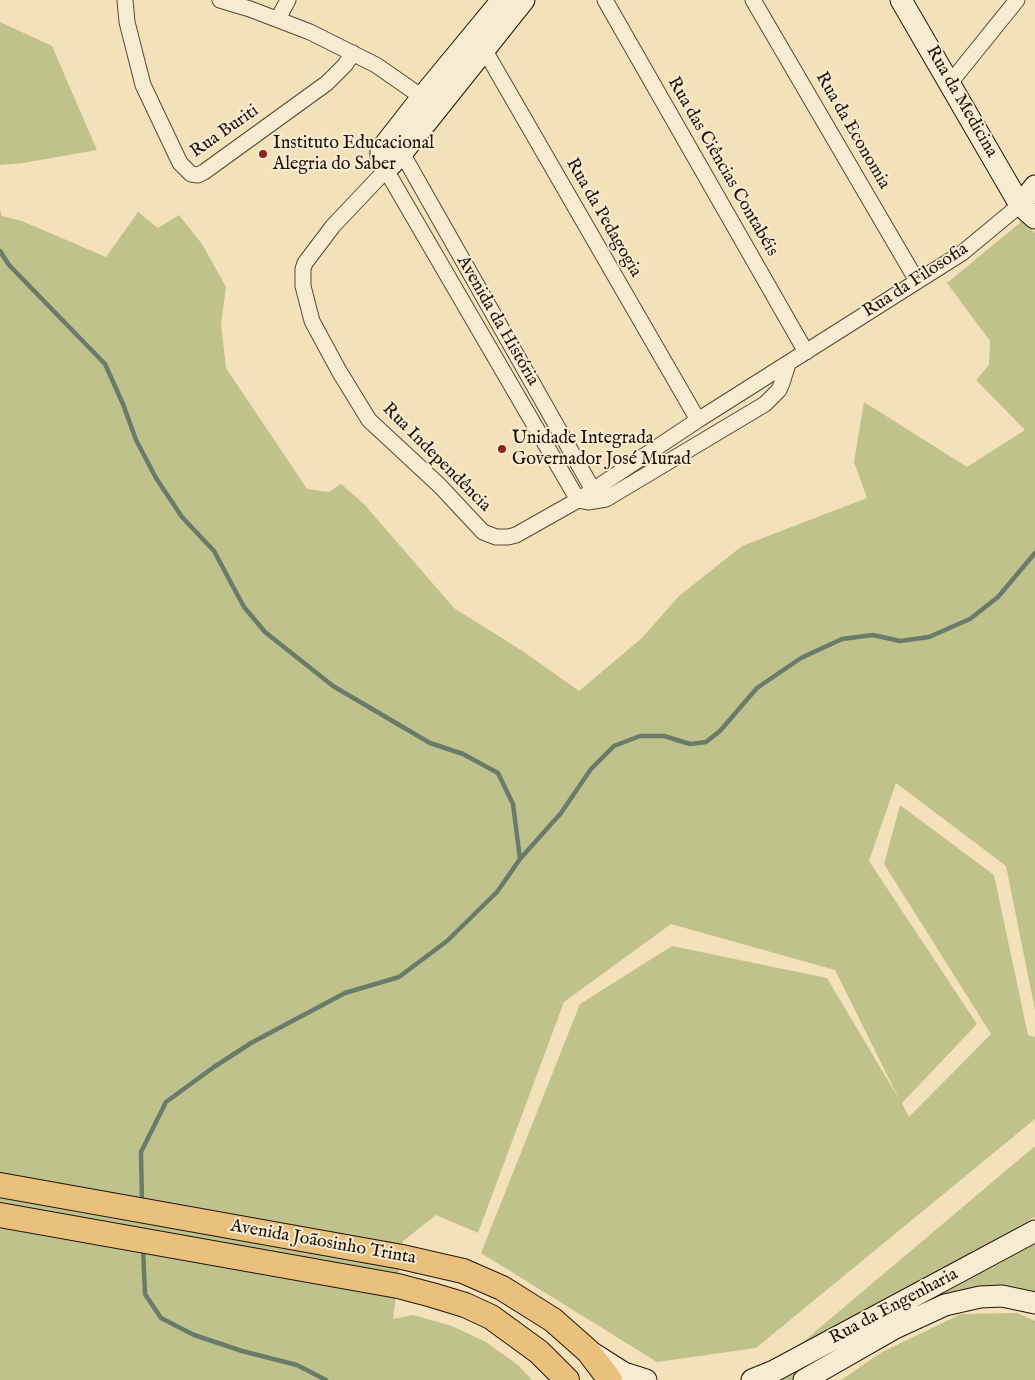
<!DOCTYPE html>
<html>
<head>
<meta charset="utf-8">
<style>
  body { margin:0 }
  canvas { display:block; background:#f3e2b9 }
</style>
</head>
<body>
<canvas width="1035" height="1380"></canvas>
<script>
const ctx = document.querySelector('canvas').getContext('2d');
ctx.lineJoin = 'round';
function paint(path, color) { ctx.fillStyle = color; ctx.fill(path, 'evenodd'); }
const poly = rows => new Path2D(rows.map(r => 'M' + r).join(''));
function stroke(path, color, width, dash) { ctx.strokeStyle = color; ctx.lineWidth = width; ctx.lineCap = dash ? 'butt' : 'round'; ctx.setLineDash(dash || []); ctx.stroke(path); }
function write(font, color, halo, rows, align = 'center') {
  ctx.font = font + ' "IM FELL English",serif'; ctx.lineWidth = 4; ctx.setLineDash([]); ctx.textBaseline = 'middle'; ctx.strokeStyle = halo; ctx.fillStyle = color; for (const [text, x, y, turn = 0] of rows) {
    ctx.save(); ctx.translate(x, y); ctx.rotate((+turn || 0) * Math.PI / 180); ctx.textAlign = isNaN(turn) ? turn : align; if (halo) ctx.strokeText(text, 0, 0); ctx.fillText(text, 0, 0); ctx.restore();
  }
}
paint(poly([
  [0,22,52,46,97,150,23,163,0,165],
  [0,209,2,216,22,221,106,257,138,212,158,228,179,215,202,244,226,287,221,324,226,368,307,489,329,492,341,484,364,504,454,608,524,652,579,691,642,638,679,596,742,546,867,498,854,462,864,402,967,467,1025,430,976,380,989,365,990,341,947,283,1022,221,1035,233,1035,1010,1006,866,896,783,869,861,977,1024,902,1103,909,1117,991,1034,884,864,900,805,994,875,1028,1035,1035,1037,1035,1119,756,1348,657,1362,481,1253,580,1004,672,946,827,978,899,1099,835,970,671,924,564,1002,478,1233,436,1215,403,1241,393,1319,413,1315,452,1326,486,1342,518,1365,532,1380,0,1380],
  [1035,1146,1035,1217,791,1352],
  [1035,1239,1035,1294,984,1287,948,1293,792,1380,779,1380],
  [1017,1313,1035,1321,1035,1380,841,1380,882,1352,961,1314]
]), '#c0c28c');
stroke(poly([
  [0,251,9,265,105,364,123,404,136,440,156,478,182,517,214,551,244,607,265,632,333,686,430,743,463,754,498,773,513,804,520,859,497,892,447,941,399,977,345,993,251,1043,214,1067,166,1102,141,1152,142,1202],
  [520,859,561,813,591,769,614,746,640,736,664,736,690,744,706,742,720,731,757,688,801,658,842,639,873,635,900,641,929,637,970,619,998,597,1035,553],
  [143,1248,145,1294,161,1318,194,1335,242,1351,297,1365,326,1380]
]), '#6b7b6b', 4.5);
const street = poly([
  [125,0,127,22,143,85,180,163,191,174,198,175,204,172,327,83,345,65,353,53],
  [220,0,250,9,310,32,376,65,422,97],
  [605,0,806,352],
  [753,0,917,281],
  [278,19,288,0],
  [478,43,484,49,698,420],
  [950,83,1017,0],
  [402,153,593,490],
  [578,500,386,170,333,226,305,263,303,269,303,286,312,321,339,371,369,420,440,486,483,532,496,537,508,537,516,535,578,500,698,420,962,253,1020,205],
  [578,500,588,502,606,499,765,404,779,390,782,383,788,364]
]);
const secondary = poly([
  [502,0,422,97,383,147,381,151,381,157,386,170,402,153,524,0],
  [901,0,1020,205,1035,218],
  [1020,205,1035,186],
  [591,1352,624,1373,646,1380],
  [752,1380,774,1371,1035,1231],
  [804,1380,895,1328,945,1305,980,1297,1002,1296,1035,1303]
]);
const primary = poly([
  [0,1185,402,1257,463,1271,502,1288,553,1320,588,1351,610,1380],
  [0,1215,398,1286,432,1295,465,1305,491,1317,539,1352,567,1380]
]);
stroke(street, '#564838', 17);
stroke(secondary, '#21140d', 23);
stroke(primary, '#21140d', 26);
stroke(street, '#f7ecd2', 15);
stroke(secondary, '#f7ecd2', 21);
stroke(primary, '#eac17c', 24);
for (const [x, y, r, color] of [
  [263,154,5,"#8f2418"],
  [502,449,5,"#8f2418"]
]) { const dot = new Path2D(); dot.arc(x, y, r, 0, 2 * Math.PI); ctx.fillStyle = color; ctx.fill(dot); stroke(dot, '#f7ecd2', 2); }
write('18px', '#21140d', '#f7ecd2', [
  ["Rua da Medicina",961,102,60],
  ["Rua da Economia",852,131,60],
  ["Rua Buriti",225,132,-35],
  ["Rua das Ciências Contabéis",722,167,60],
  ["Rua da Pedagogia",603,218,60],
  ["Rua da Filosofia",916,281,-33],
  ["Avenida da História",497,321,60],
  ["Rua Independência",436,458,45],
  ["Avenida Joãosinho Trinta",323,1243,10],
  ["Rua da Engenharia",894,1307,-28]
]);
write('18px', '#21140d', '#f7ecd2', [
  ["Instituto Educacional",273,144],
  ["Alegria do Saber",273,165],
  ["Unidade Integrada",512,439],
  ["Governador José Murad",512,460]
], 'left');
</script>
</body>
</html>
